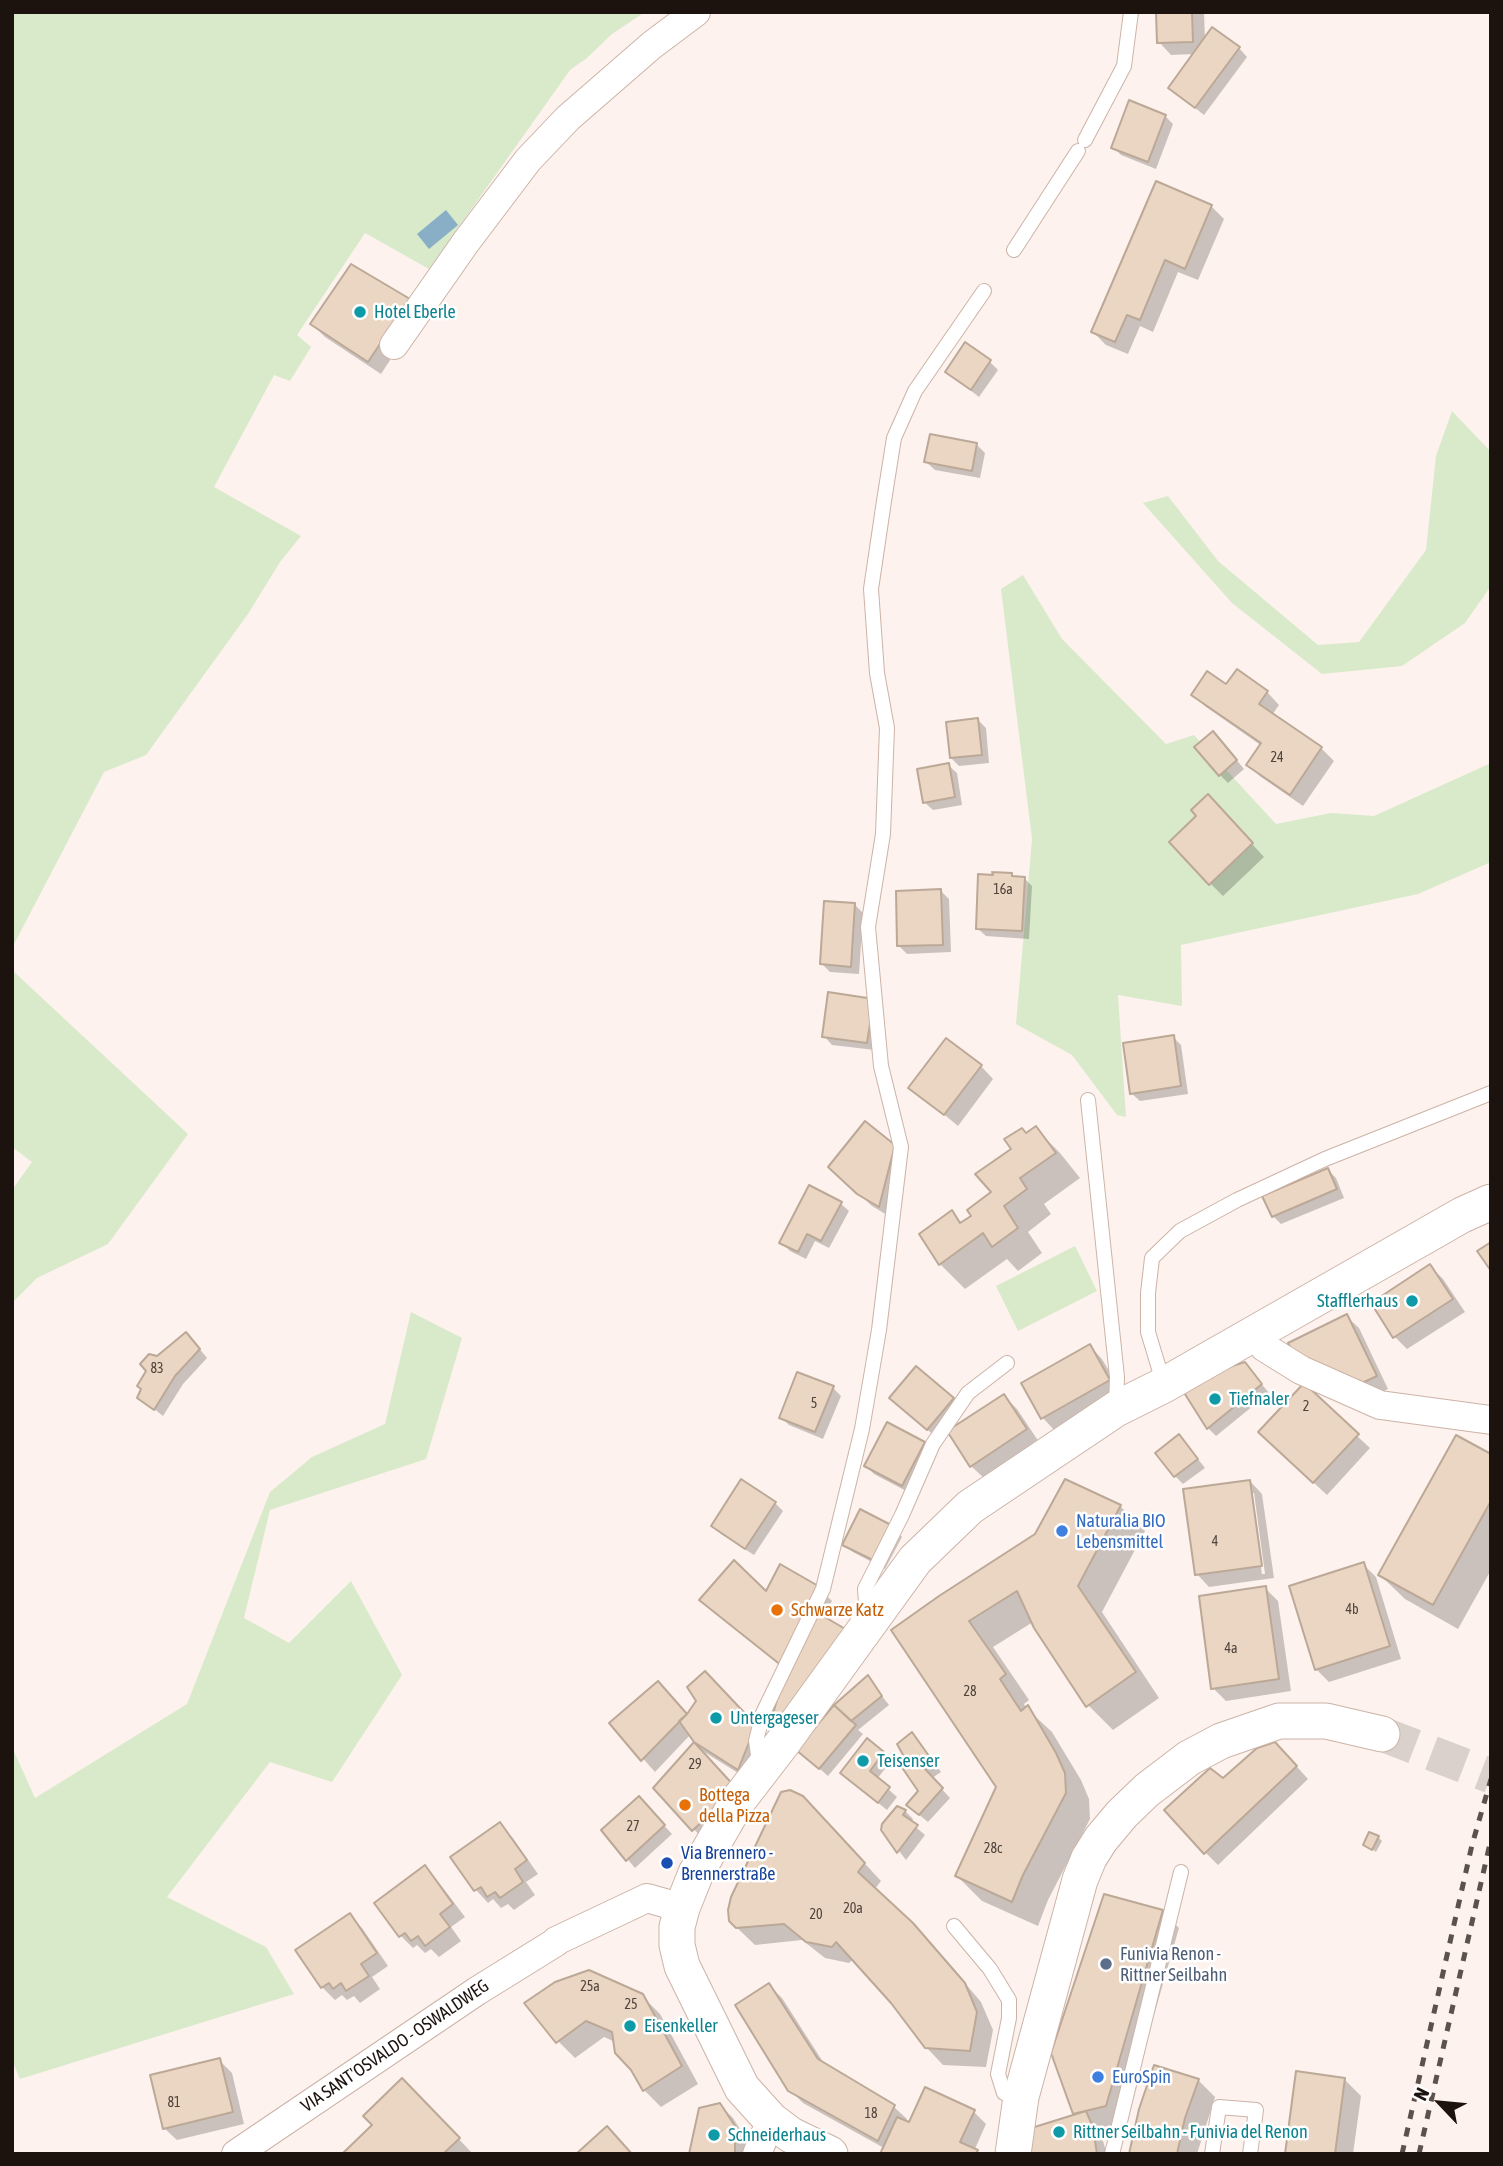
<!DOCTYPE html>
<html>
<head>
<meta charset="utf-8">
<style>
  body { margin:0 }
  #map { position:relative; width:1503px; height:2166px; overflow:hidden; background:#fdf2ed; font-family:"Asap Condensed",sans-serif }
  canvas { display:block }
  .frame { position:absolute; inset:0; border:14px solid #1c130f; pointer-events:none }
  .north { position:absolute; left:1405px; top:2068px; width:70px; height:70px; -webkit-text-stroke:5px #fff; paint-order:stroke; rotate:296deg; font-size:19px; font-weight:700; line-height:28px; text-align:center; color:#1c130f }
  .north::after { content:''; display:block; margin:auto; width:24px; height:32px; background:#1c130f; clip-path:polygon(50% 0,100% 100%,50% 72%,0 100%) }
</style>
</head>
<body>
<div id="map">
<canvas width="1503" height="2166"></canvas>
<div class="frame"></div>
<div class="north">N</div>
</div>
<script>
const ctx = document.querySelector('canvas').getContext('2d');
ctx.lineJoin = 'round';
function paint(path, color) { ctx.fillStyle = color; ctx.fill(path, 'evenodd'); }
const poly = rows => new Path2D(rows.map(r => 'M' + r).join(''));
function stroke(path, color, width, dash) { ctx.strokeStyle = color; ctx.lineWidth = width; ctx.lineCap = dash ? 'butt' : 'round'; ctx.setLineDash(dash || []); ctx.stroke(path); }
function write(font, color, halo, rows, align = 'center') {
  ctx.font = font + ' "Asap Condensed",sans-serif'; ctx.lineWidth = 5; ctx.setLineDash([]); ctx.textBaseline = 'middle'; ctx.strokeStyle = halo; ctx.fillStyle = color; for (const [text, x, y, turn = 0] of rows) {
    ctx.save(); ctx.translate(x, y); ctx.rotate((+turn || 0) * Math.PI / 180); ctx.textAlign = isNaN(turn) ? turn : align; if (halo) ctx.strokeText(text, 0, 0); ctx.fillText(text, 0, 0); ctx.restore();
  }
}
paint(poly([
  [12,12,645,12,612,34,587,58,570,70,429,269,365,233,297,335,311,347,290,381,274,375,214,487,301,536,280,562,248,614,146,755,104,772,12,948],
  [1452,411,1491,452,1491,586,1465,623,1402,666,1322,674,1232,603,1143,503,1168,496,1218,561,1318,645,1359,642,1426,550,1436,456],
  [1023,575,1062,639,1166,744,1194,735,1276,824,1331,813,1374,816,1491,763,1491,862,1418,894,1181,945,1182,1006,1118,995,1126,1117,1117,1115,1072,1055,1016,1024,1032,839,1001,589],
  [12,970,188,1134,108,1244,37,1278,12,1303,12,1190,32,1162,12,1147],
  [1075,1246,1097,1291,1018,1331,996,1286],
  [411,1312,462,1338,426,1459,270,1510,244,1618,289,1643,351,1581,402,1675,332,1782,270,1762,167,1897,266,1947,294,1994,20,2079,12,2060,12,1747,35,1798,187,1704,270,1492,312,1457,385,1424]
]), '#d9eacb');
paint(poly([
  [446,210,458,225,429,249,417,234]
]), '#88afc6');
paint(poly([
  [1158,12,1204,12,1205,40,1239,48,1247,57,1204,115,1170,88,1194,54,1171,55,1159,42],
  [1165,116,1173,124,1156,169,1121,155,1113,147],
  [1211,206,1224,219,1198,280,1178,272,1153,332,1140,326,1128,354,1106,345,1093,332],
  [421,313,381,374,325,337,312,324],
  [990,362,998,370,979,397,947,372],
  [977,445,985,453,980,478,935,470,926,462],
  [1227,686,1267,692,1279,705,1272,715,1321,748,1334,761,1303,806,1261,777,1248,765,1262,746,1206,707,1193,695],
  [978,720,986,728,989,763,959,766,951,758],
  [1221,741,1244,769,1228,783,1220,775],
  [948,765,957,773,962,805,933,810,924,802],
  [1220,809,1264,857,1223,896,1210,883],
  [1012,875,1015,878,1024,878,1032,886,1029,939,986,936,977,928],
  [941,891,949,899,951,952,907,954,899,946],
  [855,905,863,913,859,974,830,972,822,964],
  [873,1000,875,1050,832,1045,824,1036],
  [1173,1037,1181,1045,1188,1094,1140,1101,1131,1093],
  [981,1066,993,1079,958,1126,911,1087],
  [1035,1128,1060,1153,1080,1178,1044,1204,1051,1214,1028,1232,1042,1253,1018,1271,1007,1259,965,1289,940,1264,952,1213,962,1223,973,1216,993,1193,1026,1135],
  [894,1147,907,1159,892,1218,872,1206,843,1180],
  [1328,1170,1336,1178,1344,1198,1281,1224,1273,1216],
  [840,1203,849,1211,829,1248,815,1241,806,1259,790,1251,782,1243],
  [1430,1266,1443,1279,1465,1312,1407,1349,1395,1337,1373,1303],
  [1346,1316,1359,1328,1388,1389,1376,1395,1290,1343],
  [194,1342,207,1358,183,1384,163,1416,139,1397,158,1357],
  [1090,1346,1102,1359,1122,1393,1055,1431,1043,1418],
  [1245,1364,1269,1393,1216,1436,1208,1428],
  [916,1368,961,1407,936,1437,899,1406],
  [833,1388,841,1396,823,1439,789,1425,781,1417],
  [1004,1396,1017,1409,1039,1442,984,1478,971,1466],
  [1357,1436,1370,1448,1327,1495,1273,1445],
  [924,1443,932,1452,910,1493,874,1474,866,1466],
  [1187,1445,1205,1468,1183,1484,1175,1476],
  [1491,1456,1491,1570,1458,1629,1405,1599,1380,1575],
  [1250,1481,1262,1494,1274,1578,1209,1587,1197,1574],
  [1250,1493,1254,1493,1265,1574,1262,1574],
  [775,1503,783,1511,754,1555,721,1534,713,1526],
  [1120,1506,1145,1531,1102,1612,1159,1698,1113,1730,1088,1705,1033,1622,993,1647,1029,1700,1024,1704,1026,1708,1052,1732,1081,1780,1089,1799,1090,1819,1048,1900,1038,1926,982,1901,957,1876,998,1787,893,1630],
  [893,1528,902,1537,885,1569,853,1552,844,1544],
  [1363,1564,1376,1577,1401,1659,1329,1682,1316,1669],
  [819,1588,832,1601,823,1618,788,1726,775,1714,790,1673,701,1600],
  [1265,1588,1278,1601,1291,1691,1226,1701,1213,1688],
  [705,1674,768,1739,751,1781,701,1750,749,1802,706,1842,655,1788,697,1742,691,1734,655,1772,611,1723,688,1716,698,1701],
  [867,1677,889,1705,858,1730,863,1734,828,1776,806,1757],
  [868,1741,891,1761,877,1779,897,1797,887,1810,851,1781],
  [920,1743,941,1772,932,1778,950,1798,928,1822,917,1813,921,1791,910,1763],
  [1288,1757,1308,1779,1218,1865,1205,1852,1223,1781],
  [647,1807,672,1834,635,1868,603,1830],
  [905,1811,913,1819,911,1823,925,1835,906,1860,883,1830],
  [820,1815,881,1881,874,1890,930,1942,981,2002,993,2030,986,2067,943,2065,926,2047,892,2002,853,1959,849,1963,825,1958,802,1940,755,1945,730,1921],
  [499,1824,512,1837,538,1874,526,1882,535,1895,514,1910,508,1904,501,1908,493,1899,488,1903,476,1890,452,1858],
  [1378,1837,1382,1841,1376,1852,1365,1844],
  [425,1867,437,1880,465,1917,451,1927,461,1941,439,1957,431,1949,425,1953,417,1945,413,1948,401,1936],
  [1162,1911,1179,1928,1123,2123,1099,2128,1107,2154,1026,2154,1077,2115,1075,2113],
  [349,1915,362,1928,388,1966,372,1977,380,1989,360,2003,354,1996,347,2000,342,1995,335,2000,322,1987,298,1951],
  [769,1985,782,1998,825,2065,894,2107,907,2119,905,2123,910,2125,974,2112,986,2124,974,2151,978,2154,882,2154,884,2148,803,2103,789,2089],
  [642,1996,660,2014,698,2084,661,2107,644,2090,615,2042,604,2037,575,2058,558,2041,527,2003],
  [219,2060,232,2073,244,2124,177,2140,164,2128],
  [1344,2079,1361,2096,1353,2154,1287,2154],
  [1198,2080,1215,2097,1197,2154,1131,2154],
  [419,2097,473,2154,344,2154],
  [720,2105,733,2118,747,2140,747,2154,690,2154]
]), '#0003');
const building = poly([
  [1156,12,1192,12,1193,42,1157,43,1156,12],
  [1212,27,1240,47,1195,108,1168,88,1212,27],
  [1129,100,1166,115,1148,162,1111,148,1129,100],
  [1156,181,1212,205,1185,269,1165,260,1140,320,1127,315,1115,342,1091,332,1156,181],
  [351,264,410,299,368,362,310,324,351,264],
  [965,342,991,360,971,390,945,372,965,342],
  [930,434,977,443,972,471,924,462,930,434],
  [1237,669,1268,691,1259,704,1322,747,1290,795,1246,765,1261,743,1191,695,1207,671,1226,684,1237,669],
  [978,718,982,755,950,758,946,722,978,718],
  [1213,731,1237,760,1219,776,1194,747,1213,731],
  [949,763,955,797,923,803,917,769,949,763],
  [1208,794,1253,843,1209,885,1169,842,1196,816,1191,810,1208,794],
  [992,872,1012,873,1012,876,1025,877,1022,931,976,929,978,874,993,875,992,872],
  [941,889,943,945,897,946,896,891,941,889],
  [824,901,855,903,851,967,820,964,824,901],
  [828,992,874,999,867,1043,822,1037,828,992],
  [1174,1035,1181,1086,1130,1094,1123,1043,1174,1035],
  [946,1038,982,1065,944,1115,908,1088,946,1038],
  [865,1121,895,1145,879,1207,857,1194,828,1167,865,1121],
  [1036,1126,1056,1153,1020,1178,1027,1189,1004,1206,1018,1228,992,1247,983,1233,939,1265,919,1234,952,1210,960,1223,971,1216,967,1210,991,1192,975,1174,1011,1149,1004,1139,1022,1128,1026,1133,1036,1126],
  [1328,1168,1337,1189,1272,1217,1262,1196,1328,1168],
  [809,1185,842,1202,821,1241,807,1234,798,1252,779,1243,809,1185],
  [1491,1242,1491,1271,1477,1251,1491,1242],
  [1430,1264,1453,1299,1393,1338,1371,1303,1430,1264],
  [1347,1314,1377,1376,1362,1383,1293,1353,1288,1343,1347,1314],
  [186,1332,200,1349,175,1376,154,1410,137,1398,141,1389,137,1386,146,1371,140,1364,149,1354,157,1356,186,1332],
  [1090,1344,1110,1380,1041,1419,1021,1383,1090,1344],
  [1245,1362,1262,1384,1207,1429,1183,1391,1210,1373,1245,1362],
  [916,1366,954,1398,927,1430,889,1398,916,1366],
  [797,1372,834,1386,815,1432,779,1418,797,1372],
  [1304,1383,1359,1434,1313,1483,1258,1432,1304,1383],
  [1004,1394,1027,1429,970,1467,947,1431,1004,1394],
  [887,1422,925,1442,902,1486,864,1466,887,1422],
  [1179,1434,1198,1459,1174,1477,1155,1453,1179,1434],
  [1456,1435,1491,1454,1491,1501,1433,1605,1378,1575,1456,1435],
  [741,1479,776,1502,745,1549,711,1526,741,1479],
  [1065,1479,1121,1505,1078,1586,1136,1672,1086,1707,1034,1628,1017,1591,969,1621,1006,1674,1000,1679,1021,1711,1028,1705,1056,1753,1065,1773,1066,1793,1023,1875,1012,1902,955,1876,996,1787,891,1630,939,1596,1035,1534,1065,1479],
  [1250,1480,1262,1566,1195,1575,1183,1489,1250,1480],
  [860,1509,895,1527,877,1562,842,1545,860,1509],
  [734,1560,766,1591,780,1564,820,1587,782,1666,699,1600,734,1560],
  [1364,1562,1390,1646,1315,1670,1289,1586,1364,1562],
  [1266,1586,1279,1679,1211,1689,1199,1596,1266,1586],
  [818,1613,847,1630,789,1720,773,1714,780,1689,818,1613],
  [705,1671,756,1725,738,1770,694,1742,679,1721,687,1714,696,1701,687,1687,705,1671],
  [868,1675,882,1696,851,1721,834,1705,868,1675],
  [658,1681,687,1714,641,1761,609,1723,658,1681],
  [834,1705,856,1725,819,1769,796,1750,834,1705],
  [912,1732,934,1763,925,1769,943,1788,919,1815,906,1805,918,1791,901,1766,907,1762,897,1744,912,1732],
  [867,1738,884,1752,870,1771,890,1787,878,1803,840,1773,867,1738],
  [694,1742,737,1789,692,1831,653,1788,694,1742],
  [1275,1742,1297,1766,1204,1854,1164,1810,1210,1768,1223,1778,1257,1748,1275,1742],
  [790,1790,803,1796,865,1863,858,1872,913,1923,965,1983,977,2012,970,2051,925,2048,891,2003,836,1942,832,1947,806,1942,784,1924,736,1928,729,1921,728,1910,731,1897,781,1792,790,1790],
  [639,1796,665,1825,626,1861,601,1830,639,1796],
  [897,1806,906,1810,903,1815,918,1825,897,1853,881,1830,882,1824,897,1806],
  [500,1822,527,1860,515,1869,523,1882,500,1898,495,1892,487,1897,481,1887,474,1891,450,1857,500,1822],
  [1369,1832,1379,1836,1372,1850,1363,1845,1369,1832],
  [425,1865,453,1904,440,1914,450,1927,425,1946,418,1936,411,1941,405,1933,399,1937,374,1903,425,1865],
  [1104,1894,1163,1910,1106,2106,1073,2114,1051,2053,1104,1894],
  [350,1913,377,1953,361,1964,369,1976,346,1991,341,1983,333,1989,329,1983,321,1988,295,1950,350,1913],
  [589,1970,643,1994,682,2066,643,2091,631,2070,615,2053,612,2032,586,2021,556,2043,524,2003,555,1982,589,1970],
  [769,1983,818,2059,895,2105,878,2141,788,2091,735,2005,769,1983],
  [220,2058,233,2112,163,2129,150,2075,220,2058],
  [1154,2065,1199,2079,1185,2118,1177,2154,1129,2154,1139,2109,1154,2065],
  [1296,2071,1345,2078,1335,2154,1285,2154,1296,2071],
  [402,2078,460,2138,443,2154,342,2154,372,2125,363,2116,402,2078],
  [925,2087,975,2110,960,2142,978,2150,976,2154,880,2154,897,2117,909,2122,925,2087],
  [720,2103,735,2126,735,2154,689,2154,699,2108,720,2103],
  [1086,2111,1093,2127,1097,2154,1024,2154,1025,2130,1086,2111],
  [607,2126,632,2154,576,2154,607,2126]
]);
paint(building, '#ebd6c3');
stroke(building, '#bba896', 2);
stroke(poly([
  [1382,1734,1491,1776]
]), '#dbd1cc', 35, [35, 18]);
const service = poly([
  [1085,140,1124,66,1131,12],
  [1014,250,1078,151],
  [1088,1100,1117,1377,1116,1407],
  [1164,1385,1148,1332,1148,1293,1152,1258,1180,1231,1237,1200,1325,1159,1491,1093],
  [867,1617,865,1589,902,1515,933,1444,968,1393,1007,1363],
  [767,1763,758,1755,756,1741,763,1713,823,1589,862,1429,879,1330,901,1147,881,1066,868,927,883,834,887,728,877,673,871,589,884,501,894,438,915,391,984,291],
  [954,1926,990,1969,1009,2000,1009,2018,998,2074,1004,2093,1020,2097],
  [1112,2154,1181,1872],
  [1212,2154,1219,2107,1256,2110,1250,2154]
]);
const minor = poly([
  [394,345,466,242,528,160,568,118,652,45,696,12],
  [1255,1333,1264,1347,1301,1370,1380,1405,1491,1420],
  [556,1941,647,1898,682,1908],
  [236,2154,477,1991,556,1942],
  [757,2154,771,2120]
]);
const tertiary = poly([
  [830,2154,791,2135,771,2120,742,2088,682,1966,677,1945,677,1927,682,1908,696,1873,737,1802,784,1741,915,1560,970,1507,1116,1409,1164,1385,1462,1215,1491,1202],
  [1013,2154,1021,2097,1080,1880,1089,1858,1101,1839,1122,1814,1147,1790,1189,1758,1221,1741,1279,1721,1326,1721,1382,1734]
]);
stroke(service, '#ccb3a7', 16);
stroke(minor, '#ccb3a7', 30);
stroke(tertiary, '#ccb3a7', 37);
stroke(service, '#fff', 14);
stroke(minor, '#fff', 28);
stroke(tertiary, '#fff', 35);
stroke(poly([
  [1402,2154,1472,1845,1491,1779],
  [1419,2154,1491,1839]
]), '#5b524d', 5, [9, 9]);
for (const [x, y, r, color] of [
  [360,312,7,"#0f9aa8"],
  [1412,1301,7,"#0f9aa8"],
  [1215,1399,7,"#0f9aa8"],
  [1062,1531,7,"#3f7fe0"],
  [777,1610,7,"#e8710a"],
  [716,1718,7,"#0f9aa8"],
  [863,1761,7,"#0f9aa8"],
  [685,1805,7,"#e8710a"],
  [667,1863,7,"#1a4fb4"],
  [1106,1964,7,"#5c6f8a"],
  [630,2026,7,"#0f9aa8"],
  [1098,2077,7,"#3f7fe0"],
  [1059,2132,7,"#0f9aa8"],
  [714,2135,7,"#0f9aa8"]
]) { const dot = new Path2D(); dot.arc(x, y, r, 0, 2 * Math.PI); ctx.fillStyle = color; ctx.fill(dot); stroke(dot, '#fff', 2.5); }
write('14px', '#50443c', null, [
  ["24",1277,758],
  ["16a",1003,890],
  ["83",157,1369],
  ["5",814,1404],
  ["2",1306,1407],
  ["4",1215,1542],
  ["4b",1352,1610],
  ["4a",1231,1649],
  ["28",970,1692],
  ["29",695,1765],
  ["27",633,1827],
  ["28c",993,1849],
  ["20a",853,1909],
  ["20",816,1915],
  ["25a",590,1987],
  ["25",631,2005],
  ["81",174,2103],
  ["18",871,2114]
]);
write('18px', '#0d838f', '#fff', [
  ["Hotel Eberle",374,312],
  ["Stafflerhaus",1398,1301,"right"],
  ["Tiefnaler",1229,1399],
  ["Untergageser",730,1718],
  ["Teisenser",877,1761],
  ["Eisenkeller",644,2026],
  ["Rittner Seilbahn - Funivia del Renon",1073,2132],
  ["Schneiderhaus",728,2135]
], 'left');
write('18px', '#366cbe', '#fff', [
  ["Naturalia BIO",1076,1521],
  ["Lebensmittel",1076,1542],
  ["EuroSpin",1112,2077]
], 'left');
write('18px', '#c56008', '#fff', [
  ["Schwarze Katz",791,1610],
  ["Bottega",699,1795],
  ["della Pizza",699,1816]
], 'left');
write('18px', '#164399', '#fff', [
  ["Via Brennero -",681,1853],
  ["Brennerstraße",681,1874]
], 'left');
write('18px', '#4e5e75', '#fff', [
  ["Funivia Renon -",1120,1954],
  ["Rittner Seilbahn",1120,1975]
], 'left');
write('18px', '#1c130f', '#fff', [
  ["VIA SANT'OSVALDO - OSWALDWEG",395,2046,-34]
]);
</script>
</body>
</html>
